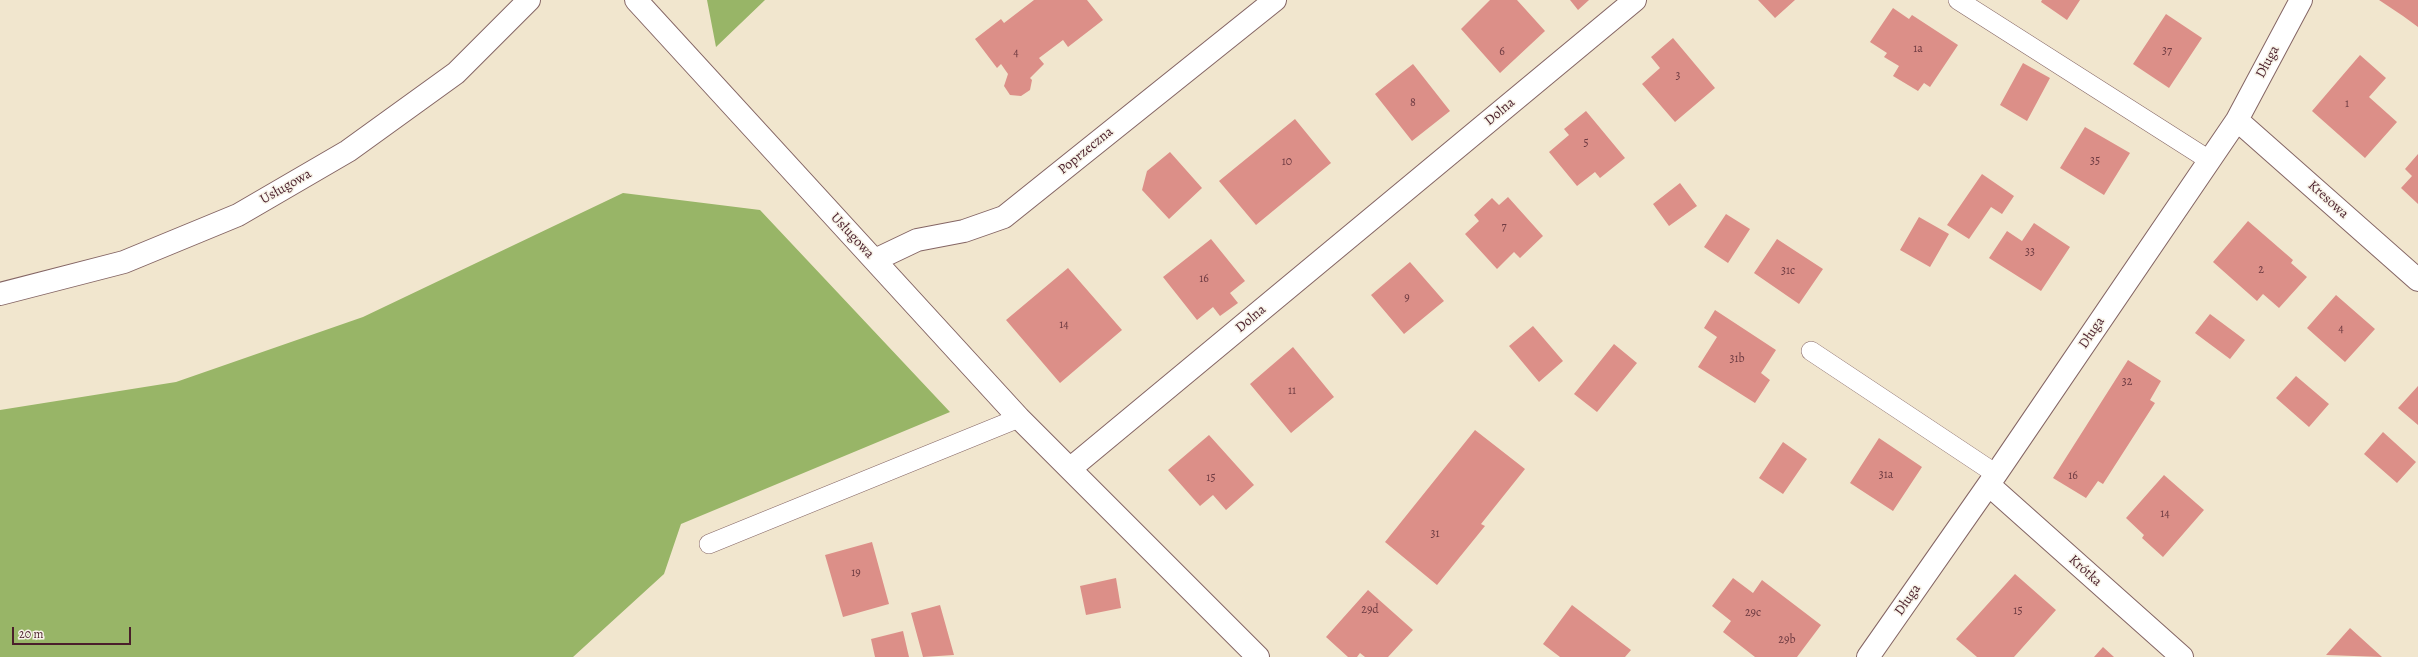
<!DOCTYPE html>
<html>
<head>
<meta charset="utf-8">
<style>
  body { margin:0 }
  #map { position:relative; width:2418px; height:657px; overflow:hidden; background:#f1e6ce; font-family:Alegreya,serif }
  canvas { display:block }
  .scale { position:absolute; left:12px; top:627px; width:119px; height:18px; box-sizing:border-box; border:2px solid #4a1f2b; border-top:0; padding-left:5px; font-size:12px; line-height:14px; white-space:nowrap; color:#4a1f2b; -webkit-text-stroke:3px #f7f3e8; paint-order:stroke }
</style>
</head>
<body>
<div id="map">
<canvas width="2418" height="657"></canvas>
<div class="scale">20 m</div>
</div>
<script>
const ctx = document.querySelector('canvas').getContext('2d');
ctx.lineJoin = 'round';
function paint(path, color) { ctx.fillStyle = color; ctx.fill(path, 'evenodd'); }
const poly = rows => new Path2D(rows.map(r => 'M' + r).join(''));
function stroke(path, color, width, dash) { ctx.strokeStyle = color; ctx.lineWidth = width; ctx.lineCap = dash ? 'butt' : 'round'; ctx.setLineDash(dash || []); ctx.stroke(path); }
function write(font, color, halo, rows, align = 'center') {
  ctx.font = font + ' Alegreya,serif'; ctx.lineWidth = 3; ctx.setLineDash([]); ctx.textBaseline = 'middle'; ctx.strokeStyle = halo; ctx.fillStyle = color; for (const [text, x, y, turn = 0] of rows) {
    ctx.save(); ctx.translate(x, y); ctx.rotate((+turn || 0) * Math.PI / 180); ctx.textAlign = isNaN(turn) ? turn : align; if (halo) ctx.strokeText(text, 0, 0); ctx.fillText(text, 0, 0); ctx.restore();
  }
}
paint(poly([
  [707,0,765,0,716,47],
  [623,193,760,210,950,412,681,524,664,574,573,657,0,657,0,410,176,382,363,317]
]), '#98b567');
paint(poly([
  [1034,0,1087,0,1103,20,1068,47,1063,40,1039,58,1044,64,1030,78,1032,80,1030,90,1021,96,1010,95,1004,86,1008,74,1001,64,997,68,975,39,1001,19,1004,23],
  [1490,0,1517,0,1545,31,1500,73,1461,29],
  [1570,0,1589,0,1578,10],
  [1758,0,1795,0,1775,18],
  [2042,0,2080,0,2067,20,2041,2],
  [2379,0,2418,0,2418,27,2403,16],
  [1893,8,1909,19,1912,15,1958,45,1930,87,1924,83,1918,91,1893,76,1899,66,1884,57,1887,53,1870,42],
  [2166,14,2202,38,2169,88,2133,64],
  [1673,38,1715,88,1675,122,1642,84,1660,68,1651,57],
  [2360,55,2386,78,2369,97,2397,122,2365,158,2312,111],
  [2023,63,2050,78,2027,121,2000,105],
  [1413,64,1450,111,1412,141,1375,94],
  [1586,111,1625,158,1600,178,1595,172,1577,186,1549,152,1569,135,1564,129],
  [1295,119,1331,163,1256,225,1219,181],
  [2085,127,2130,153,2104,195,2060,168],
  [1170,152,1202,188,1169,219,1142,190,1147,171],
  [2418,154,2418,204,2401,188,2412,176,2405,169],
  [1982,174,2014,196,2002,214,1991,207,1969,239,1947,225],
  [1680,183,1697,206,1669,226,1653,204],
  [1508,197,1543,236,1520,258,1514,252,1497,269,1465,234,1479,221,1474,215,1492,198,1499,205],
  [1726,214,1750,229,1728,263,1704,247],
  [1919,217,1949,234,1930,267,1900,250],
  [2248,221,2293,260,2291,263,2307,277,2279,308,2263,294,2257,301,2213,262],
  [2034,223,2070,247,2041,291,1989,258,2007,231,2022,241],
  [1211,239,1245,281,1230,293,1238,303,1220,316,1213,307,1197,320,1163,277],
  [1777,239,1823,269,1799,304,1754,273],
  [1410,262,1444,301,1404,334,1371,295],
  [1068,268,1122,330,1060,383,1006,320],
  [2336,295,2375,329,2345,362,2307,328],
  [1715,310,1776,350,1761,373,1770,380,1755,403,1698,367,1717,337,1704,328],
  [2210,314,2245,340,2230,359,2195,333],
  [1533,326,1563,361,1539,382,1509,346],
  [1614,344,1637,363,1597,412,1574,394],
  [1293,347,1334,397,1291,433,1250,384],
  [2128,360,2161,381,2150,400,2155,403,2103,484,2098,481,2086,498,2053,478],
  [2296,376,2329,404,2309,427,2276,398],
  [2418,386,2418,425,2398,408],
  [1475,430,1525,469,1481,524,1485,526,1437,585,1385,542],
  [2383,432,2416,462,2397,483,2364,454],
  [1209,435,1254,485,1226,510,1213,495,1200,506,1168,470],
  [1879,438,1922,467,1893,511,1850,483],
  [1783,442,1807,459,1783,494,1759,478],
  [2164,475,2204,510,2163,557,2142,538,2144,535,2126,518],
  [872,542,889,604,843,617,825,555],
  [2015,574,2056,610,2014,657,1977,657,1956,639],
  [1116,578,1121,608,1086,615,1080,586],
  [1733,578,1753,593,1762,580,1821,625,1797,657,1755,657,1723,632,1731,621,1712,606],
  [1368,590,1413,630,1388,657,1365,657,1360,653,1357,657,1348,657,1326,637],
  [940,605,954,655,923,657,911,613],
  [1572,605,1631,650,1625,657,1560,657,1543,644],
  [2350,628,2382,657,2326,655],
  [903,631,909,657,875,657,871,639],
  [2103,647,2114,657,2094,657]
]), '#dc8f88');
const service = poly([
  [1958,0,2209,160],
  [1811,351,1996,474],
  [709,544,1019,418]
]);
const minor = poly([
  [636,0,1019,418,1258,657],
  [2237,120,2418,280],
  [875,260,917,240,964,231,1004,217,1275,0],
  [0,294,124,262,238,215,348,151,456,73,529,0],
  [1071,468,1635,0],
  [1989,485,2182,657],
  [1868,657,1996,474,2237,120,2301,0]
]);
stroke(service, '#846564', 20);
stroke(minor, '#846564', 24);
stroke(service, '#fff', 19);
stroke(minor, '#fff', 22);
write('12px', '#6e3b42', null, [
  ["1a",1918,49],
  ["37",2167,51],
  ["6",1502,52],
  ["4",1016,53],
  ["3",1678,76],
  ["8",1413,103],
  ["1",2347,104],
  ["5",1586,143],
  ["35",2095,161],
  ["10",1287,162],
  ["7",1504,227],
  ["33",2030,252],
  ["2",2261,270],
  ["31c",1788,271],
  ["16",1204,279],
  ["9",1407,298],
  ["14",1064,325],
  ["4",2341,329],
  ["31b",1737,359],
  ["32",2127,382],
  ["11",1292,391],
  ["31a",1886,475],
  ["16",2073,476],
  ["15",1211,478],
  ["14",2165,514],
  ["31",1435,534],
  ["19",856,573],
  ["29d",1370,610],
  ["15",2018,611],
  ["29c",1753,613],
  ["29b",1787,640]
]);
write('14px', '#4a1f2b', '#f7f3e8', [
  ["Długa",2268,62,-62],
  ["Dolna",1500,112,-40],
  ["Poprzeczna",1086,151,-39],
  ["Usługowa",286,187,-30],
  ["Kresowa",2328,200,42],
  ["Usługowa",852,236,47],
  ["Dolna",1251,319,-40],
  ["Długa",2092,333,-56],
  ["Krótka",2085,571,42],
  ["Długa",1908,600,-55]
]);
</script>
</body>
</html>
